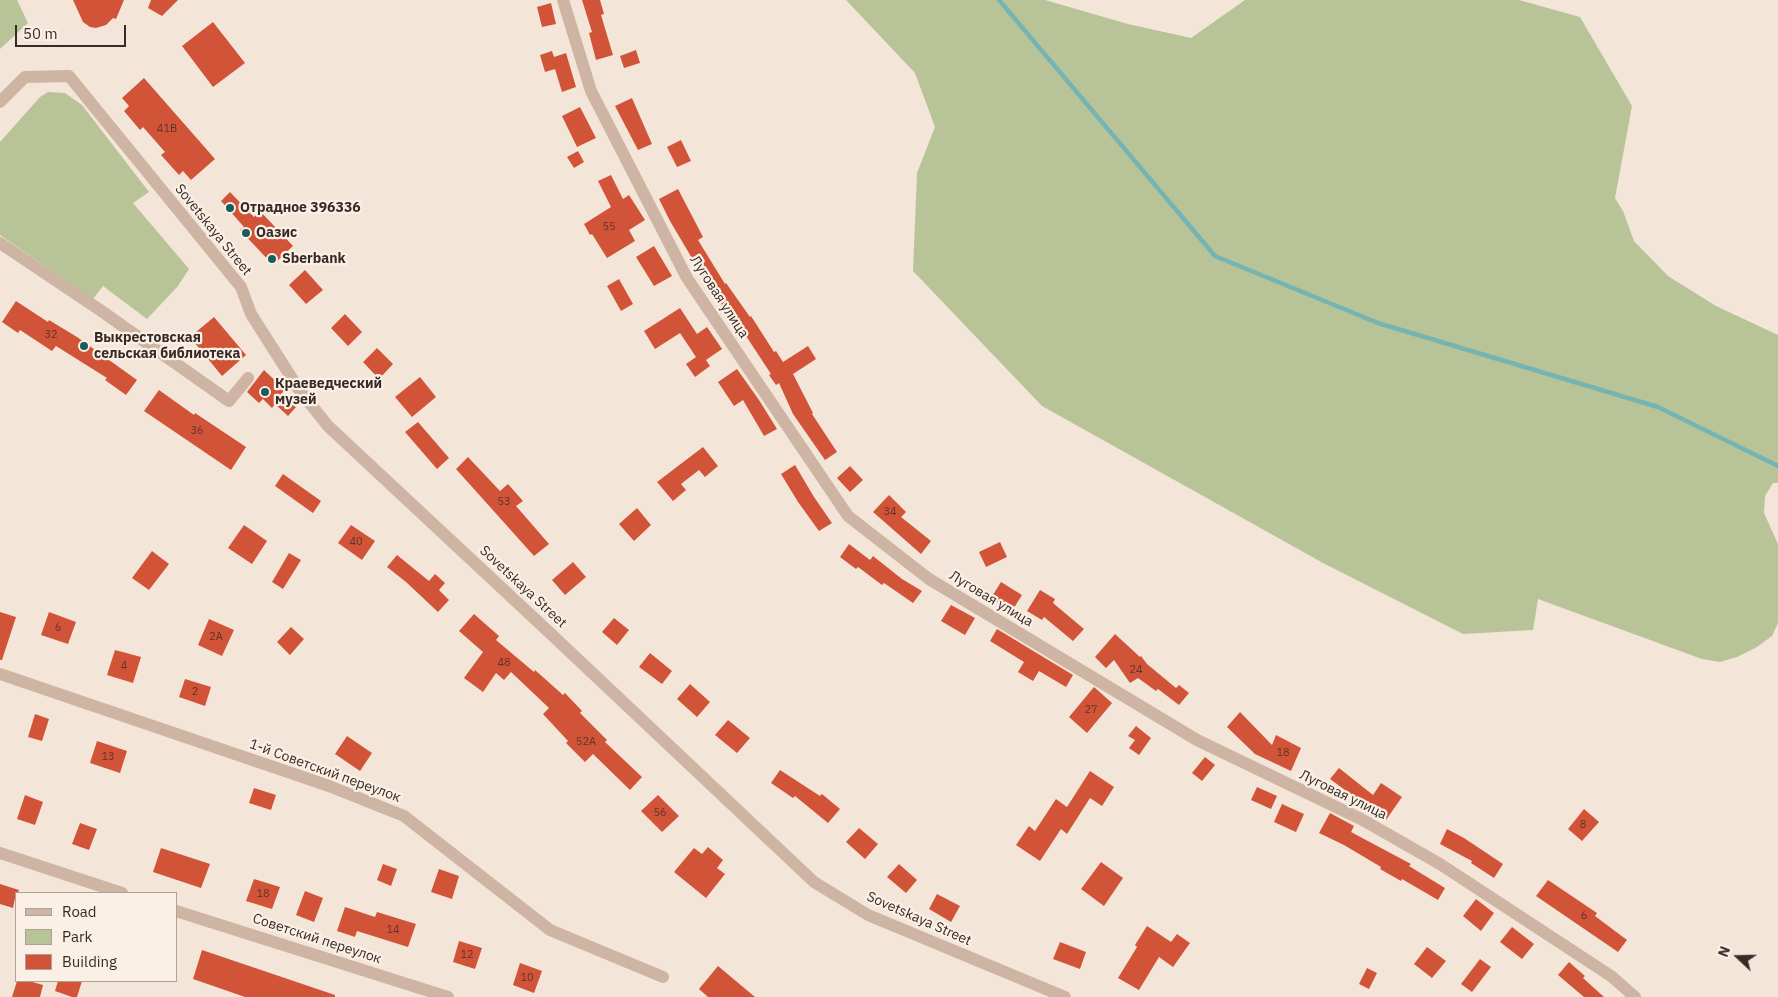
<!DOCTYPE html>
<html>
<head>
<meta charset="utf-8">
<style>
  body { margin:0 }
  #map { position:relative; width:1778px; height:997px; overflow:hidden; background:#f4e5d9; font-family:"IBM Plex Sans",sans-serif }
  canvas { display:block }
  .legend { position:absolute; left:15px; top:892px; width:162px; height:90px; box-sizing:border-box; background:#fbf0e5; border:1px solid #ada199; margin:0; padding:6px 9px; list-style:none; font-size:15px; color:#382a26 }
  .legend li { display:flex; align-items:center; gap:10px; height:25px }
  .legend b { width:25px; border:1px solid #ada199 }
  .north { position:absolute; left:1713px; top:932px; width:50px; height:50px; -webkit-text-stroke:4px #fbf0e5; paint-order:stroke; rotate:291deg; font-size:14px; font-weight:700; line-height:20px; text-align:center; color:#382a26 }
  .north::after { content:''; display:block; margin:auto; width:18px; height:22px; background:#382a26; clip-path:polygon(50% 0,100% 100%,50% 72%,0 100%) }
  .scale { position:absolute; left:15px; top:25px; width:111px; height:22px; box-sizing:border-box; border:2px solid #382a26; border-top:0; padding-left:6px; font-size:15px; line-height:18px; white-space:nowrap; color:#382a26; -webkit-text-stroke:4px #fbf0e5; paint-order:stroke }
</style>
</head>
<body>
<div id="map">
<canvas width="1778" height="997"></canvas>
<ul class="legend">
<li><b style="height:6px;background:#cdb4a3"></b>Road</li>
<li><b style="height:14px;background:#b8c497"></b>Park</li>
<li><b style="height:14px;background:#d25438"></b>Building</li>
</ul>
<div class="north">N</div>
<div class="scale">50 m</div>
</div>
<script>
const ctx = document.querySelector('canvas').getContext('2d');
ctx.lineJoin = 'round';
function paint(path, color) { ctx.fillStyle = color; ctx.fill(path, 'evenodd'); }
const poly = rows => new Path2D(rows.map(r => 'M' + r).join(''));
function stroke(path, color, width, dash) { ctx.strokeStyle = color; ctx.lineWidth = width; ctx.lineCap = dash ? 'butt' : 'round'; ctx.setLineDash(dash || []); ctx.stroke(path); }
function write(font, color, halo, rows, align = 'center') {
  ctx.font = font + ' "IBM Plex Sans",sans-serif'; ctx.lineWidth = 4.5; ctx.setLineDash([]); ctx.textBaseline = 'middle'; ctx.strokeStyle = halo; ctx.fillStyle = color; for (const [text, x, y, turn = 0] of rows) {
    ctx.save(); ctx.translate(x, y); ctx.rotate((+turn || 0) * Math.PI / 180); ctx.textAlign = isNaN(turn) ? turn : align; if (halo) ctx.strokeText(text, 0, 0); ctx.fillText(text, 0, 0); ctx.restore();
  }
}
paint(poly([
  [0,0,17,0,28,23,0,49],
  [846,0,1045,0,1128,24,1191,38,1245,0,1519,0,1580,17,1632,106,1615,198,1623,211,1634,241,1668,276,1716,306,1778,335,1778,483,1773,483,1765,496,1764,513,1778,544,1778,623,1772,636,1757,647,1737,657,1720,662,1702,659,1538,599,1533,630,1463,634,1323,563,1042,406,913,271,917,173,935,127,915,73],
  [48,92,65,93,82,105,149,192,133,203,189,269,178,286,147,319,103,286,93,299,0,235,0,142,40,97]
]), '#b8c497');
stroke(poly([
  [999,0,1215,256,1378,323,1658,407,1778,466]
]), '#75b4b3', 4.5);
paint(poly([
  [73,0,124,0,116,19,113,18,106,25,96,28,90,27,83,22],
  [151,0,178,0,162,16,148,8],
  [582,0,600,0,604,14,601,15,613,55,596,60,589,33,592,32],
  [551,3,556,24,542,27,537,7],
  [213,22,245,63,213,87,182,46],
  [636,50,640,63,624,68,620,56],
  [552,51,554,57,566,53,576,87,562,92,555,69,545,72,540,55],
  [144,78,215,159,191,180,183,171,179,175,161,155,165,152,143,127,140,130,124,111,129,106,122,98],
  [632,98,652,144,638,150,615,106],
  [580,107,596,138,577,147,562,116],
  [681,140,691,161,677,167,667,147],
  [578,151,584,162,574,168,567,157],
  [611,175,623,199,629,195,645,220,629,230,635,241,607,258,592,234,590,235,584,224,611,207,598,181],
  [678,189,703,237,698,240,725,284,726,283,750,317,751,316,774,352,776,351,783,362,808,346,816,359,793,374,813,413,812,414,837,452,825,460,793,414,779,383,776,385,769,375,771,374,727,307,725,309,709,287,670,221,659,199],
  [230,192,254,217,260,211,293,246,273,265,240,230,244,227,221,201],
  [654,246,672,276,654,286,636,257],
  [305,270,323,290,306,304,289,285],
  [619,279,633,304,621,311,607,286],
  [16,301,48,322,49,320,77,337,137,380,126,395,105,380,107,378,56,346,52,351,20,330,18,333,2,322],
  [680,308,697,334,707,327,722,349,706,360,710,366,695,377,686,364,696,357,680,333,655,349,644,331],
  [345,314,362,332,348,346,331,328],
  [214,317,246,355,222,376,190,337],
  [377,348,393,364,379,379,363,362],
  [737,369,759,400,777,429,764,436,743,400,734,406,718,382],
  [264,370,285,390,281,394,296,407,288,416,275,404,272,408,263,399,259,403,247,392],
  [420,377,436,397,412,417,395,397],
  [159,390,194,415,195,413,246,447,231,470,144,411],
  [418,422,449,458,437,469,405,432],
  [703,447,718,466,705,477,699,470,681,484,686,490,673,501,657,482],
  [468,457,500,491,508,484,523,501,516,506,549,544,534,556,456,469],
  [795,465,814,497,832,523,819,531,798,502,781,474],
  [850,466,863,480,850,492,837,478],
  [283,474,321,501,313,513,275,486],
  [889,495,906,512,901,517,931,541,921,554,873,512],
  [637,508,651,525,634,541,619,524],
  [244,525,267,541,252,564,228,548],
  [351,525,375,541,362,560,338,543],
  [1000,542,1007,557,986,567,979,552],
  [849,544,870,560,873,556,902,579,922,591,913,603,884,583,882,585,858,567,856,569,840,557],
  [152,551,169,564,149,590,132,578],
  [289,553,301,560,283,589,272,582],
  [397,555,429,581,435,574,445,583,439,590,449,600,438,612,406,582,387,567],
  [573,562,586,577,565,595,552,580],
  [1001,582,1022,595,1012,611,991,598],
  [1040,590,1055,599,1053,603,1084,629,1073,641,1044,617,1042,620,1027,611],
  [951,605,975,618,965,635,941,621],
  [0,612,16,617,2,660,0,660],
  [49,612,76,622,68,644,41,635],
  [474,614,499,636,496,640,534,672,535,670,563,695,565,693,582,711,580,713,607,740,605,742,642,777,630,790,593,754,585,762,566,743,568,741,543,714,549,708,511,672,504,680,496,673,483,692,464,678,483,652,459,631],
  [614,618,629,630,617,645,602,632],
  [209,619,234,630,222,656,198,645],
  [291,627,304,639,290,655,277,642],
  [997,629,1073,675,1066,687,1039,671,1033,681,1018,672,1024,662,990,641],
  [1115,634,1140,657,1141,656,1147,664,1176,688,1179,685,1189,693,1179,705,1158,689,1156,691,1138,678,1130,683,1114,660,1106,668,1095,657],
  [115,650,141,657,133,683,107,675],
  [650,653,672,671,662,684,639,667],
  [185,679,211,687,205,706,179,697],
  [690,684,710,702,697,717,677,699],
  [1094,687,1112,703,1087,733,1069,717],
  [1240,712,1272,745,1276,735,1301,748,1291,771,1255,754,1227,727],
  [35,714,49,719,42,741,28,737],
  [728,720,750,738,737,753,715,735],
  [1136,726,1151,738,1139,755,1129,748,1135,740,1128,736],
  [347,736,372,753,360,771,335,754],
  [97,741,127,751,120,773,90,763],
  [1205,757,1215,765,1202,781,1192,773],
  [1339,768,1373,795,1381,783,1402,797,1386,820,1330,779],
  [780,770,820,796,822,794,840,809,828,823,795,796,793,798,771,783],
  [1090,771,1114,787,1102,806,1090,798,1067,834,1061,829,1040,861,1016,845,1029,826,1035,831,1056,799,1067,807],
  [1257,787,1277,796,1271,809,1251,800],
  [254,788,276,795,271,810,249,803],
  [25,795,43,802,35,825,17,819],
  [658,795,679,816,662,832,641,811],
  [1282,804,1304,814,1296,832,1274,822],
  [1584,809,1599,822,1582,841,1568,829],
  [1330,813,1354,826,1351,832,1411,864,1409,866,1445,888,1438,900,1402,879,1401,881,1380,869,1381,867,1344,845,1319,833],
  [80,823,97,829,89,850,72,844],
  [859,828,878,844,865,859,846,842],
  [1447,829,1464,838,1503,864,1494,878,1471,863,1472,861,1440,844],
  [708,847,723,860,717,868,725,874,706,898,674,872,694,848,702,854],
  [161,848,210,864,201,888,153,872],
  [1101,862,1123,878,1104,906,1081,889],
  [383,864,397,869,391,886,377,880],
  [899,864,917,880,906,893,887,877],
  [439,869,459,876,452,899,431,892],
  [254,879,280,887,272,909,246,901],
  [1548,880,1597,913,1595,916,1627,940,1618,952,1536,896],
  [0,884,19,890,18,893,16,893,13,908,0,904],
  [305,891,323,898,314,922,296,915],
  [937,894,960,906,951,922,929,909],
  [1476,899,1494,913,1481,931,1463,916],
  [345,907,375,917,377,912,416,924,408,947,357,931,355,937,337,931],
  [1147,926,1171,942,1177,934,1190,943,1173,967,1159,957,1139,990,1118,978,1137,947,1135,945],
  [1512,927,1534,944,1522,959,1500,942],
  [459,941,482,948,475,969,453,962],
  [1060,942,1086,952,1080,969,1053,959],
  [1427,947,1446,961,1432,978,1414,964],
  [202,950,335,995,335,997,245,997,193,979],
  [1480,959,1491,967,1472,992,1461,984],
  [1569,962,1585,976,1583,978,1604,997,1584,997,1558,975],
  [520,963,542,971,534,993,513,985],
  [718,966,755,997,708,997,699,989],
  [1367,968,1377,973,1369,989,1359,984],
  [17,981,29,981,43,985,40,997,12,997],
  [58,981,82,981,77,997,72,997,55,991]
]), '#d25438');
stroke(poly([
  [563,0,591,91,687,278,848,516,929,579,1197,740,1361,819,1440,864,1611,976,1635,997],
  [0,102,25,77,69,76,241,287,251,314,300,391,328,426,551,634,814,882,868,915,1065,997],
  [0,243,100,310,229,401,248,378],
  [0,674,329,786,404,816,550,930,663,977],
  [0,853,122,893],
  [176,911,448,997]
]), '#cdb4a3', 12);
for (const [x, y, r, color] of [
  [230,208,5,"#175d5d"],
  [246,233,5,"#175d5d"],
  [272,259,5,"#175d5d"],
  [84,346,5,"#175d5d"],
  [265,392,5,"#175d5d"]
]) { const dot = new Path2D(); dot.arc(x, y, r, 0, 2 * Math.PI); ctx.fillStyle = color; ctx.fill(dot); stroke(dot, '#fbf0e5', 2); }
write('11px', '#5e342a', null, [
  ["41В",167,129],
  ["55",609,227],
  ["32",51,335],
  ["36",197,431],
  ["53",504,502],
  ["34",890,512],
  ["40",356,542],
  ["6",58,628],
  ["2А",216,637],
  ["48",504,663],
  ["4",124,666],
  ["24",1136,670],
  ["2",195,692],
  ["27",1091,710],
  ["52А",586,742],
  ["18",1283,753],
  ["13",108,757],
  ["56",660,813],
  ["8",1583,825],
  ["18",263,894],
  ["6",1584,916],
  ["14",393,930],
  ["12",467,955],
  ["10",527,978]
]);
write('bold 14px', '#382a26', '#fbf0e5', [
  ["Отрадное 396336",240,208],
  ["Оазис",256,233],
  ["Sberbank",282,259],
  ["Выкрестовская",94,338],
  ["сельская библиотека",94,354],
  ["Краеведческий",275,384],
  ["музей",275,400]
], 'left');
write('14px', '#382a26', '#fbf0e5', [
  ["Sovetskaya Street",213,230,51],
  ["Луговая улица",719,297,57],
  ["Sovetskaya Street",523,587,43],
  ["Луговая улица",991,599,31],
  ["1-й Советский переулок",325,771,20],
  ["Луговая улица",1343,795,26],
  ["Sovetskaya Street",919,919,24],
  ["Советский переулок",317,939,18]
]);
</script>
</body>
</html>
